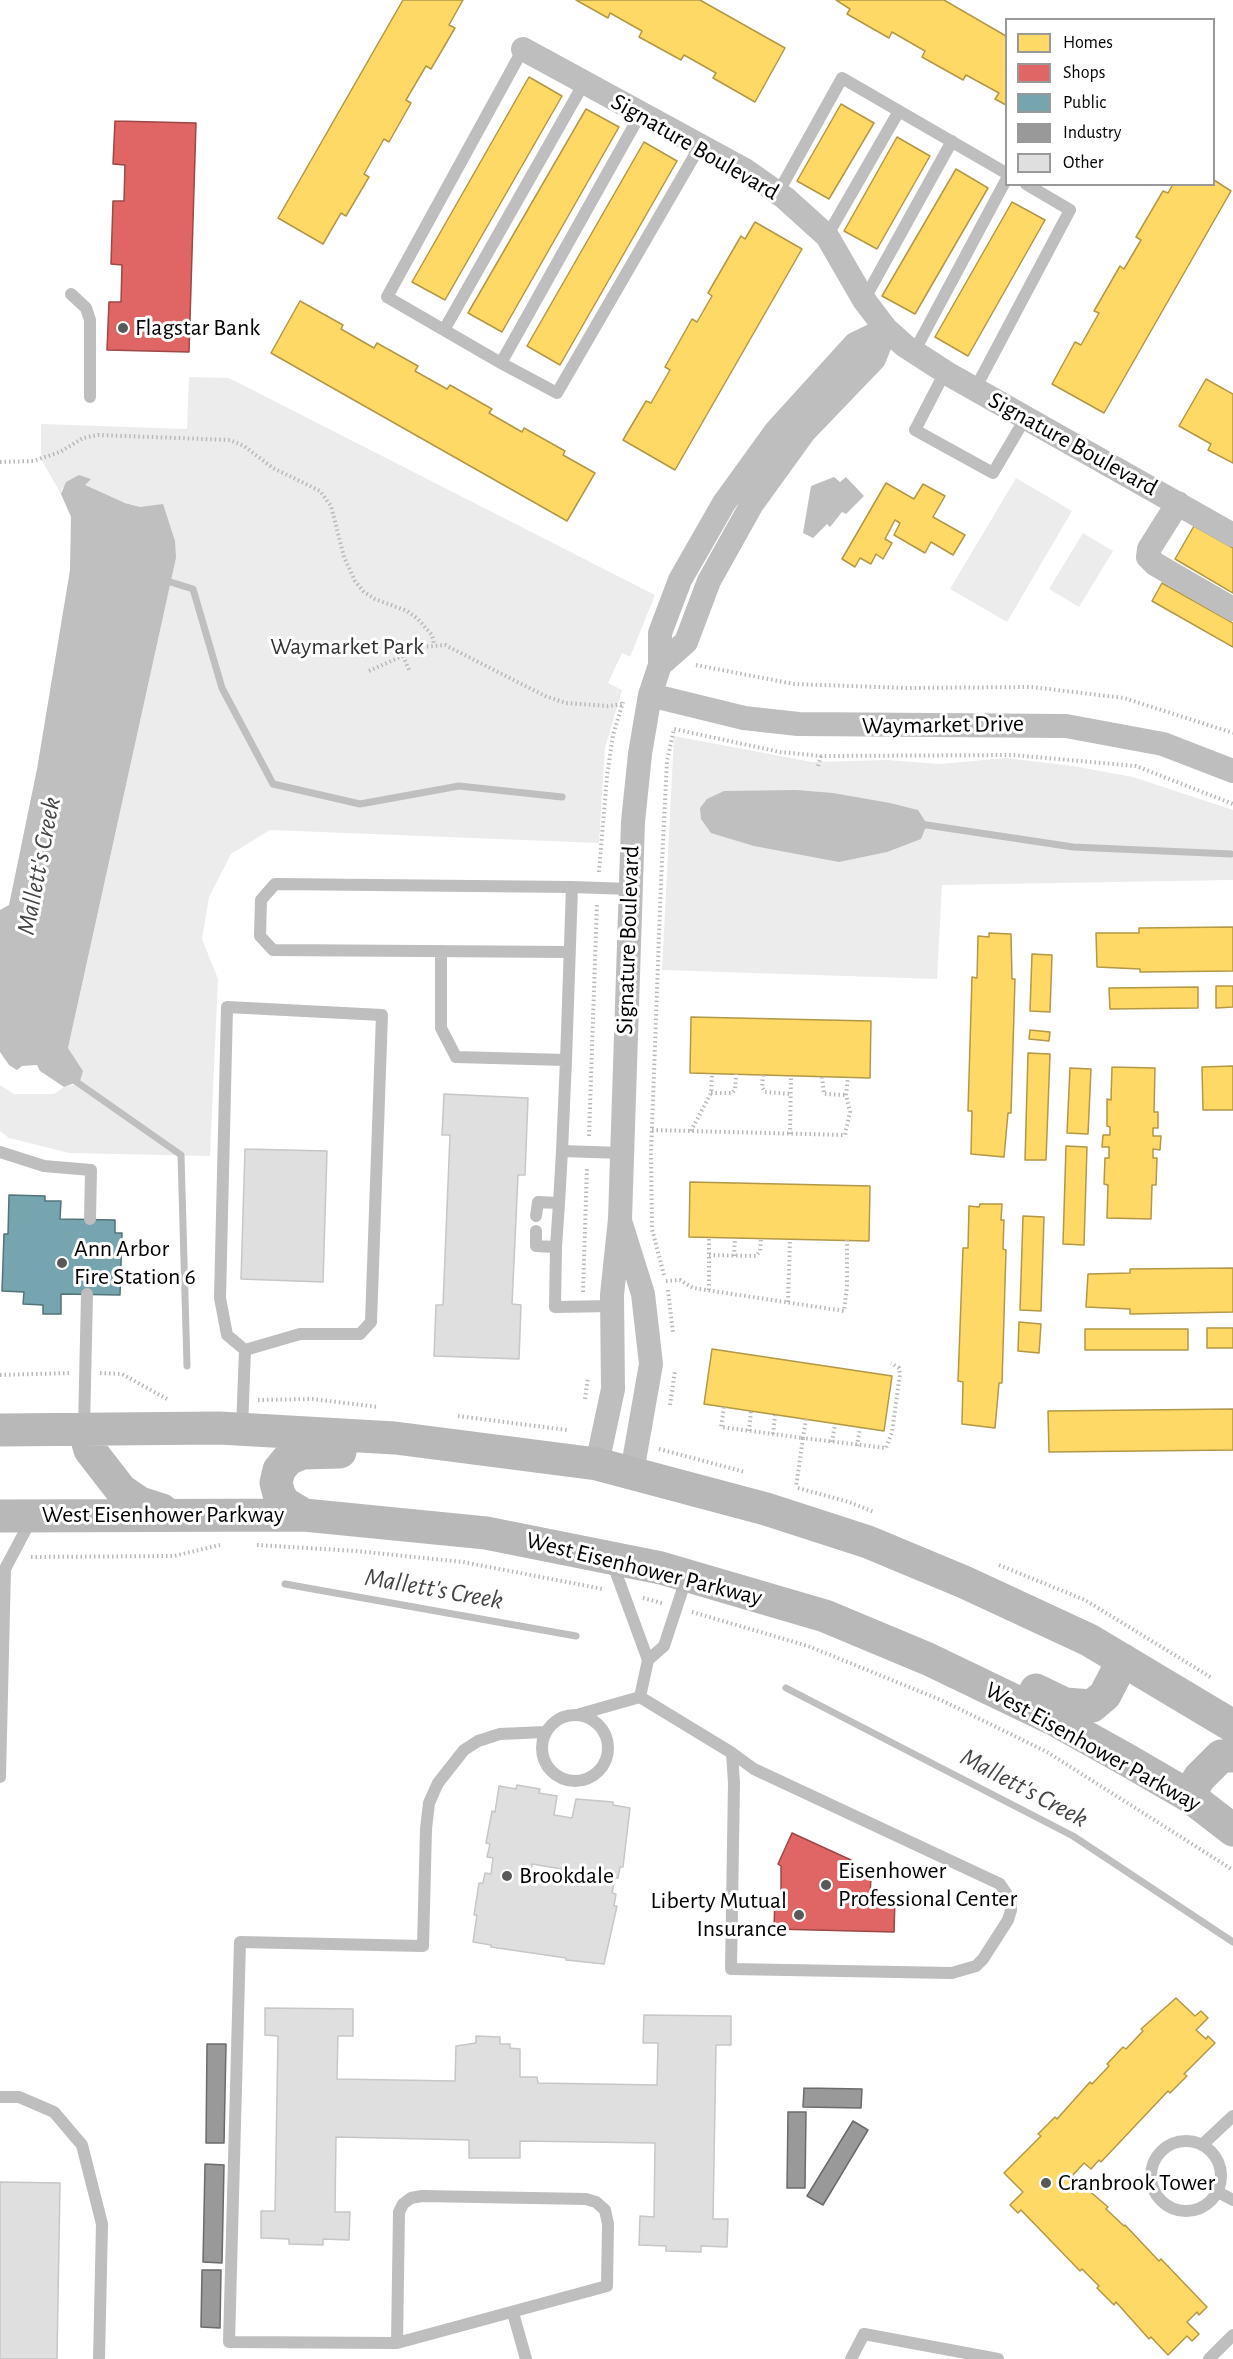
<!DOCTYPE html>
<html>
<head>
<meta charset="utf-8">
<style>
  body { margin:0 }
  #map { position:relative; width:1233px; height:2359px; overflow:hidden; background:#fff; font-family:"Alegreya Sans",sans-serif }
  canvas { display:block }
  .legend { position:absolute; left:1005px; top:18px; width:210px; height:168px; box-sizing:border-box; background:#fff; border:2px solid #999; margin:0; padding:8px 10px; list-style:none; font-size:18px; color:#000 }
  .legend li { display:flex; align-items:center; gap:12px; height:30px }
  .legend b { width:30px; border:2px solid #999 }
</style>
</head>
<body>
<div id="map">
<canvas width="1233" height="2359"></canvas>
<ul class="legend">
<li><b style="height:16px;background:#ffd966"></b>Homes</li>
<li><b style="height:16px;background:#e06666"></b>Shops</li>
<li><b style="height:16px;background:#76a5af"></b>Public</li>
<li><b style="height:16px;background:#999"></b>Industry</li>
<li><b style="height:16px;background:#dfdfdf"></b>Other</li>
</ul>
</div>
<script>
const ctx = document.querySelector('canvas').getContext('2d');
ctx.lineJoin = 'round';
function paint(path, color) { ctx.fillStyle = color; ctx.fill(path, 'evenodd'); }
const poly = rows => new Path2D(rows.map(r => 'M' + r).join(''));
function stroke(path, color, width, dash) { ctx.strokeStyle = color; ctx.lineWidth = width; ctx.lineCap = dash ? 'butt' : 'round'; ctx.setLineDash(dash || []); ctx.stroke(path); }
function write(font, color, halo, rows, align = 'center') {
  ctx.font = font + ' "Alegreya Sans",sans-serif'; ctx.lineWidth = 6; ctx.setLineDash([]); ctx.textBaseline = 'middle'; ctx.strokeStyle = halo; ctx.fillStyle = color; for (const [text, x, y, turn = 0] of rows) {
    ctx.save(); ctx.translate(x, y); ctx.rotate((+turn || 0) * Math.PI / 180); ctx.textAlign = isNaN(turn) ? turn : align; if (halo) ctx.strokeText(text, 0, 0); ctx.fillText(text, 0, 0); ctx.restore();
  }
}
paint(poly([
  [189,377,229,378,655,595,630,657,622,653,608,683,622,690,605,748,599,843,270,830,231,854,209,897,202,939,218,979,210,1156,69,1153,9,1138,0,1131,0,1085,14,1094,54,1094,64,1087,73,1085,83,1071,68,1048,176,558,153,507,140,507,111,498,84,485,90,480,62,488,61,494,41,459,41,424,187,429],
  [1016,478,1072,511,1007,622,950,589],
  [1083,533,1113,551,1079,607,1049,589],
  [674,736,812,762,887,760,940,764,1006,758,1073,766,1133,777,1233,810,1233,880,942,885,937,979,662,970]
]), '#ececec');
paint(poly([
  [79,475,91,479,85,485,125,503,140,507,163,504,175,541,176,558,68,1048,83,1071,80,1081,64,1087,40,1071,37,1065,22,1066,17,1070,9,1065,0,1052,0,910,9,905,37,769,70,570,71,517,61,494,66,482],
  [834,477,840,482,846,477,864,496,846,514,842,512,830,527,827,524,813,538,803,533,811,486],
  [796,790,833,793,890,803,918,810,927,824,921,839,887,852,839,862,754,846,711,833,701,819,700,808,707,799,724,791]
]), '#bfbfbf');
const homes = poly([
  [403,0,463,0,449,25,455,28,431,69,426,66,406,100,411,103,389,142,384,139,364,174,369,177,346,216,341,213,323,244,278,218,403,0],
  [576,0,700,0,785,48,755,102,713,78,716,73,684,55,681,60,639,37,642,31,610,13,608,18,576,0],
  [836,0,944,0,1006,36,1006,105,995,99,999,93,966,75,963,80,922,57,925,51,892,32,889,38,847,14,850,9,836,0],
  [529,77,562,96,445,300,412,282,529,77],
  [841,104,874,123,829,199,797,181,841,104],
  [586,109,619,127,502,332,468,313,586,109],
  [897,137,930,156,877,249,844,231,897,137],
  [644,142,677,161,560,365,527,346,644,142],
  [956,169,988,188,915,314,882,296,956,169],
  [1214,180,1231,191,1104,413,1052,384,1075,342,1081,345,1099,313,1094,311,1120,266,1124,269,1141,240,1136,237,1163,191,1168,193,1173,184,1214,184,1214,180],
  [1012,202,1045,220,968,356,935,337,1012,202],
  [755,222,802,249,675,470,623,440,646,401,651,403,670,370,665,367,692,319,697,322,712,296,708,293,741,236,745,239,755,222],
  [300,301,343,325,341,329,374,348,377,343,418,366,415,371,447,389,450,385,492,409,489,413,522,432,524,428,565,451,563,455,595,473,567,521,271,353,300,301],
  [1206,379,1233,394,1233,463,1208,450,1211,444,1179,426,1206,379],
  [886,483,914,499,923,484,945,496,933,517,965,535,953,555,931,542,925,553,894,535,900,523,895,520,885,539,892,543,883,559,876,554,871,564,860,558,855,567,842,559,886,483],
  [1194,526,1233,548,1233,593,1175,559,1194,526],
  [1162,583,1233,623,1233,647,1152,601,1162,583],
  [1233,927,1233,971,1140,972,1140,969,1097,967,1096,933,1139,933,1139,928,1233,927],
  [989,933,1011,934,1012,979,1015,979,1011,1113,1008,1113,1004,1157,971,1154,972,1111,968,1111,972,977,977,978,978,936,989,937,989,933],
  [1032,954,1052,955,1050,1012,1030,1011,1032,954],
  [1216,986,1233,986,1233,1007,1216,1008,1216,986],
  [1198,987,1198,1008,1110,1009,1109,988,1198,987],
  [691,1017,871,1021,870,1078,690,1073,691,1017],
  [1030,1030,1050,1032,1049,1041,1029,1039,1030,1030],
  [1028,1053,1050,1054,1046,1160,1025,1160,1028,1053],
  [1233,1066,1233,1110,1203,1110,1202,1067,1233,1066],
  [1112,1067,1155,1068,1154,1112,1158,1112,1158,1128,1153,1128,1153,1136,1161,1136,1160,1150,1153,1149,1153,1158,1157,1158,1156,1185,1152,1185,1151,1219,1107,1218,1108,1185,1104,1184,1105,1158,1109,1158,1109,1147,1102,1147,1103,1135,1110,1135,1110,1127,1107,1126,1107,1099,1111,1100,1112,1067],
  [1070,1068,1091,1069,1088,1134,1067,1133,1070,1068],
  [1066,1146,1087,1147,1084,1245,1063,1244,1066,1146],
  [690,1182,870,1186,869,1241,689,1237,690,1182],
  [980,1204,1002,1204,1001,1220,1004,1220,1003,1249,1006,1250,1002,1383,999,1383,995,1428,962,1424,963,1382,958,1381,963,1248,968,1248,969,1206,979,1207,980,1204],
  [1023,1216,1044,1217,1041,1311,1020,1310,1023,1216],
  [1233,1268,1233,1312,1130,1314,1130,1309,1086,1307,1088,1274,1130,1273,1130,1269,1233,1268],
  [1019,1322,1041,1324,1039,1353,1018,1351,1019,1322],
  [1207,1328,1233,1328,1233,1348,1207,1348,1207,1328],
  [1085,1329,1188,1329,1188,1350,1085,1350,1085,1329],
  [712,1349,892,1376,884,1431,704,1404,712,1349],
  [1233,1409,1233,1450,1049,1452,1048,1411,1233,1409],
  [1176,1998,1195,2016,1201,2011,1208,2018,1196,2030,1206,2039,1208,2036,1215,2043,1184,2074,1187,2076,1170,2093,1168,2091,1101,2162,1099,2160,1091,2169,1084,2163,1072,2176,1108,2207,1106,2209,1124,2226,1125,2225,1159,2261,1161,2259,1207,2307,1199,2315,1197,2312,1187,2322,1199,2334,1192,2341,1187,2336,1168,2355,1151,2337,1149,2339,1116,2302,1114,2305,1097,2288,1099,2286,1082,2269,1080,2271,1021,2210,1018,2213,1010,2205,1023,2192,1004,2173,1041,2136,1038,2134,1055,2117,1057,2119,1090,2082,1092,2084,1109,2066,1107,2064,1123,2047,1126,2049,1143,2031,1141,2029,1176,1998]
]);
paint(homes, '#ffd966');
stroke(homes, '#b29847', 1.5);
const shops = poly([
  [115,121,196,123,189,352,107,350,109,302,121,302,122,265,111,264,113,201,124,201,125,165,113,164,115,121],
  [792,1833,851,1860,850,1875,871,1875,870,1898,895,1899,894,1932,774,1929,775,1896,781,1896,781,1866,778,1864,792,1833]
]);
paint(shops, '#e06666');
stroke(shops, '#9d4747', 1.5);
const public = poly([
  [9,1195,45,1196,45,1201,61,1201,60,1219,115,1220,115,1233,122,1233,120,1295,61,1294,61,1314,43,1314,43,1305,23,1304,24,1292,2,1291,4,1234,8,1234,9,1195]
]);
paint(public, '#76a5af');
stroke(public, '#53747a', 1.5);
const industry = poly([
  [207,2044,226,2044,224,2143,206,2143,207,2044],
  [804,2088,862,2089,861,2108,803,2107,804,2088],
  [788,2112,806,2112,805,2188,787,2188,788,2112],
  [853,2121,868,2130,823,2205,807,2196,853,2121],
  [205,2164,224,2165,222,2263,203,2262,205,2164],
  [202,2270,221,2270,220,2328,201,2327,202,2270]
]);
paint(industry, '#999');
stroke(industry, '#6b6b6b', 1.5);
stroke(poly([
  [164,580,193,589,222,688,273,784,360,804,459,786,562,797],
  [920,824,1073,847,1231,854],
  [71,1078,181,1155,187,1366],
  [285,1584,576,1636],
  [786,1688,1073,1836,1233,1942]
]), '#bfbfbf', 7);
const building = poly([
  [444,1094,528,1098,525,1175,518,1175,512,1304,521,1305,519,1359,434,1356,436,1305,443,1305,450,1135,442,1135,444,1094],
  [245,1149,327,1151,323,1282,241,1279,245,1149],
  [517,1785,540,1789,539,1793,557,1796,554,1815,572,1818,576,1799,613,1802,613,1805,630,1808,623,1867,620,1867,618,1878,615,1878,612,1893,616,1894,614,1906,617,1906,604,1964,566,1960,566,1958,491,1947,491,1945,473,1942,477,1915,474,1915,479,1883,483,1883,485,1873,491,1874,493,1858,487,1857,490,1844,486,1843,492,1811,495,1812,499,1786,516,1789,517,1785],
  [532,1864,573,1871,571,1885,530,1879,532,1864],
  [265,2008,353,2009,353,2036,338,2036,337,2079,455,2081,456,2046,476,2043,476,2036,500,2037,500,2044,510,2044,510,2048,520,2049,520,2077,537,2077,538,2083,657,2085,658,2043,643,2043,644,2015,731,2016,731,2045,716,2045,713,2219,728,2219,727,2247,701,2246,701,2252,666,2251,666,2246,639,2245,640,2216,654,2217,655,2143,520,2141,520,2158,469,2158,469,2140,336,2137,335,2212,350,2212,349,2240,323,2239,323,2245,289,2244,289,2239,261,2238,261,2211,275,2211,278,2036,265,2035,265,2008],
  [0,2182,60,2183,57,2359,0,2359,0,2182]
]);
paint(building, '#dfdfdf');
stroke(building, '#c7c7c7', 1.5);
stroke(poly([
  [0,462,33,461,60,452,83,438,98,435,230,440,244,446,273,468,320,491,331,506,344,557,355,581,364,592,375,599,407,611,418,619,432,635,434,644],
  [403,656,409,670],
  [696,665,794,684,907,688,1032,687,1124,698,1233,733],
  [369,671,422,647,445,645,545,696,566,703,608,706,624,704],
  [818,766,821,756],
  [599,872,607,776,613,735,623,702],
  [763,1075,762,1087,765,1092,791,1094],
  [822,1077,824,1094,846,1095],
  [711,1093,732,1093,735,1090,736,1074],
  [652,1130,845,1135,850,1112,846,1095,848,1077],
  [691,1131,711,1093,712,1074],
  [790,1134,791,1076],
  [589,1136,597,903],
  [709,1255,756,1256,760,1251,761,1238],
  [734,1256,735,1238],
  [664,1275,652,1229,651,1154,661,882,667,761,674,729,780,752,821,756,1013,755,1136,766,1233,804],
  [666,1281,680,1280,693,1288,844,1311,847,1286,847,1240],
  [668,1290,673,1333],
  [709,1290,709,1237],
  [583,1292,587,1167],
  [788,1302,790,1239],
  [100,1373,122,1374,167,1399],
  [0,1375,69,1373],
  [585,1399,588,1377],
  [258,1400,312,1399,379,1407],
  [670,1405,675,1371],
  [724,1407,721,1427,803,1438,796,1487],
  [458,1416,567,1430],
  [806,1419,803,1438,886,1448,892,1432,900,1374,899,1368,891,1363],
  [749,1431,751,1411],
  [773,1434,775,1415],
  [832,1442,835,1424],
  [857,1446,860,1428],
  [659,1449,745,1472],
  [798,1488,849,1502,874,1512],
  [257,1545,356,1551,463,1562,603,1589],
  [31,1557,174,1556,220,1545],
  [999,1565,1085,1600,1212,1678],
  [643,1598,662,1603],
  [692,1612,808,1646,941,1700,1047,1752,1233,1870]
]), '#b9b9b9', 4, [1.5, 3]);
stroke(poly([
  [523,49,387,297,501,363,641,113],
  [778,193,842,78,1006,173],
  [827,236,899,111],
  [71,294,86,308,90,320,90,397],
  [864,300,952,141],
  [444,330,584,83],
  [914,352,1006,180],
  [501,363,557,393,700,146],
  [945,372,915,430,993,473,1026,417],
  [975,389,1070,210,1026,184],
  [441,951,441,1028,456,1057,566,1060,562,1151],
  [570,952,273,950,260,936,261,900,275,884,572,887],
  [566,1060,572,887,630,889],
  [0,1152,44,1166,91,1170,90,1219],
  [536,1216,538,1202,559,1203,562,1151,621,1153],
  [536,1231,536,1246,556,1247,559,1203],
  [556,1247,555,1307,612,1306],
  [84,1428,87,1294],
  [242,1428,245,1350,300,1334,360,1334,371,1322,382,1015,227,1007,220,1298,227,1335,245,1350],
  [648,1660,664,1646,687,1576],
  [640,1697,732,1753],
  [580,1714,640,1697,648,1660,612,1562],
  '542 1748a33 33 0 1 1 66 0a33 33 0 1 1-66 0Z',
  [732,1753,754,1769,1000,1884,1010,1899,1011,1910,1008,1920,983,1959,976,1966,952,1973,731,1969,734,1783,732,1753],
  [0,1777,5,1569,32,1518],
  [0,2097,19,2097,54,2112,82,2145,102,2224,99,2359],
  '1151 2176a35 35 0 1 1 70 0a35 35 0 1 1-70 0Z',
  [1202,2145,1233,2116],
  [1218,2192,1233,2200],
  [513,2313,526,2359],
  [397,2343,399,2212,403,2204,411,2198,422,2196,586,2199,596,2202,605,2210,608,2224,607,2286,397,2343,229,2342,240,1942,423,1946,426,1829,429,1803,438,1783,464,1750,478,1741,500,1734,545,1732],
  [851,2359,864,2334,998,2359],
  [1209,2359,1233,2335]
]), '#bebebe', 12);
stroke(poly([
  [523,49,745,170,785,198,827,236,864,300,886,329,905,346,950,375,1233,535],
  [1178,503,1149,549,1148,557,1155,564,1233,609],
  [660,665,686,642,709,581,752,504,804,432,874,359,886,329],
  [650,695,744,718,798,724,1066,726,1163,744,1233,771],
  [621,1224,643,1294,651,1364,632,1472],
  [597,1464,613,1389,612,1295,620,1219,633,822,640,754,650,695,660,665,660,633,680,580,724,503,776,431,855,344,886,329]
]), '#bebebe', 24);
stroke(poly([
  [84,1429,90,1450,121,1490,140,1503,162,1510],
  [0,1430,219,1428,395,1438,597,1464,766,1509,868,1542,964,1582,1089,1640,1233,1726],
  [304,1515,284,1503,279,1494,276,1483,279,1470,288,1459,302,1453,340,1452],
  [0,1516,304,1515,486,1533,661,1568,825,1616,928,1659,1057,1721,1127,1760,1189,1796,1233,1830],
  [1036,1690,1065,1704,1092,1706,1105,1695,1123,1660],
  [1189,1796,1199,1778,1221,1756,1233,1756]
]), '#b8b8b8', 33);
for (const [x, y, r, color] of [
  [123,328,6,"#595959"],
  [62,1263,6,"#595959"],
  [507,1876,6,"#595959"],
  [826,1885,6,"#595959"],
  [799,1915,6,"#595959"],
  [1046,2183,6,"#595959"]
]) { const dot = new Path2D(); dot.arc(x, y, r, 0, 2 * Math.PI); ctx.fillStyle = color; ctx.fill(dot); stroke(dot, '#fff', 2); }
write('24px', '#000', '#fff', [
  ["Signature Boulevard",695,147,30],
  ["Signature Boulevard",1073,444,29],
  ["Waymarket Drive",943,725,-1],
  ["Signature Boulevard",628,940,-88],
  ["West Eisenhower Parkway",163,1515],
  ["West Eisenhower Parkway",644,1569,14],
  ["West Eisenhower Parkway",1093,1747,29]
]);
write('24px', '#000', '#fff', [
  ["Flagstar Bank",135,328],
  ["Ann Arbor",74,1249],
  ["Fire Station 6",74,1277],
  ["Eisenhower",838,1871],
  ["Professional Center",838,1899],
  ["Brookdale",519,1876],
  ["Liberty Mutual",787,1901,"right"],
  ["Insurance",787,1929,"right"],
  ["Cranbrook Tower",1058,2183]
], 'left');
write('24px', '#333', '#fff', [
  ["Waymarket Park",347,647]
]);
write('italic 26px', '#444', '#fff', [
  ["Mallett's Creek",39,866,-79],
  ["Mallett's Creek",434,1589,10],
  ["Mallett's Creek",1024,1788,28]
]);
</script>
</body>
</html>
